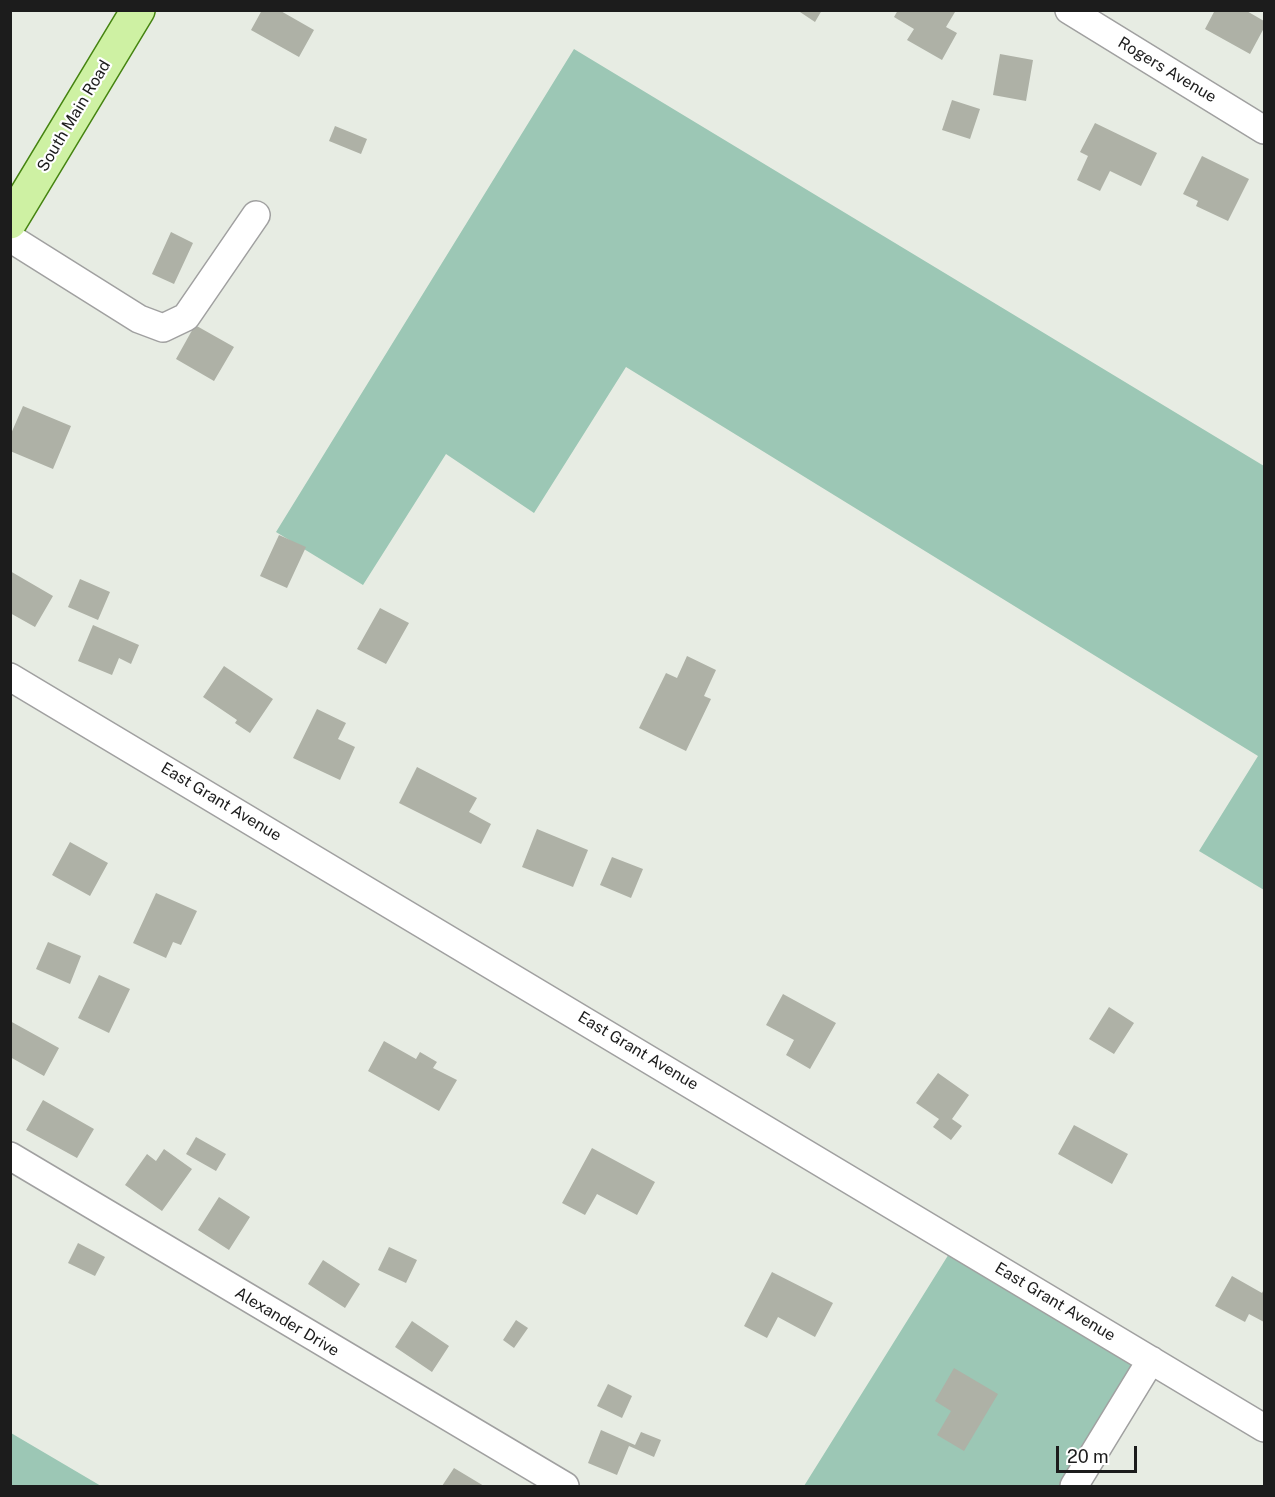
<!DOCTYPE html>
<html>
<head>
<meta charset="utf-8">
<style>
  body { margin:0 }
  #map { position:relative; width:1275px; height:1497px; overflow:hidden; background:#e7ece3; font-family:"Public Sans",sans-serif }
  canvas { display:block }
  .frame { position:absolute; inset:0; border:12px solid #1c1c1c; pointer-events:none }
  .scale { position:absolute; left:1056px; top:1446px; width:81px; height:27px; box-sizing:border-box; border:3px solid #1c1c1c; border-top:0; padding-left:8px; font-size:18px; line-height:21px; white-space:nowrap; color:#1c1c1c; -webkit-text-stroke:4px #fff; paint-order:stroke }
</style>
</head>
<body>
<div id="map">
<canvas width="1275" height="1497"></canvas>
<div class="frame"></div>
<div class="scale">20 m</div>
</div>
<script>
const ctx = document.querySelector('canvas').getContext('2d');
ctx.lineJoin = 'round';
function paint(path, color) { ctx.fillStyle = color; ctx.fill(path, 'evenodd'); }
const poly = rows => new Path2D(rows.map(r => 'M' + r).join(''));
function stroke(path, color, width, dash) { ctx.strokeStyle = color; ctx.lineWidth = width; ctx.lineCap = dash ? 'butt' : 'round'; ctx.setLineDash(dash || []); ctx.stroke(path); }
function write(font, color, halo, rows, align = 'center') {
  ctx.font = font + ' "Public Sans",sans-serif'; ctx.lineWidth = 4.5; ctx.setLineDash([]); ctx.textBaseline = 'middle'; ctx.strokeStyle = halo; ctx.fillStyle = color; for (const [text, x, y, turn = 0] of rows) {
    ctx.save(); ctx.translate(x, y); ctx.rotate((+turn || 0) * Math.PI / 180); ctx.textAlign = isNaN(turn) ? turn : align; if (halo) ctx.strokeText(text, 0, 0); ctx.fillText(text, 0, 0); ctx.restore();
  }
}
paint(poly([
  [574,49,1264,466,1264,890,1199,851,1258,756,626,367,534,513,446,454,363,585,276,532],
  [957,1241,1148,1358,1077,1486,804,1486],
  [10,1433,11,1433,101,1486,11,1486]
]), '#9cc7b5');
paint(poly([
  [262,10,279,10,314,30,299,57,251,30],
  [797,10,822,10,815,22],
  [898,10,955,12,946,27,957,33,942,60,907,40,914,29,894,17],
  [1215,10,1245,10,1264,21,1264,28,1250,54,1205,29],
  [1000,54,1033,60,1026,101,993,95],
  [952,100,980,109,970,139,942,130],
  [1095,123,1157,153,1141,186,1110,171,1100,191,1077,180,1088,156,1080,152],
  [335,126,367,139,361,154,329,141],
  [1202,156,1249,179,1228,221,1196,206,1198,201,1183,194],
  [171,232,193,243,174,284,152,274],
  [195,325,234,347,214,381,176,359],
  [23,406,71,426,53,469,10,451,10,436],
  [279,535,306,547,287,588,260,576],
  [10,571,53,596,35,627,10,613],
  [80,579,110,592,98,620,68,607],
  [380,608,409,623,386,664,357,649],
  [93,625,139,645,131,664,119,658,112,675,78,661],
  [687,656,716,670,704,696,711,699,686,751,639,728,666,673,677,678],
  [224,666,273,699,250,733,235,723,237,720,203,697],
  [317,709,346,723,338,739,355,747,340,780,293,758],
  [417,767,477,798,469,812,491,824,481,844,399,803],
  [537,829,588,850,573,887,522,867],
  [70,842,108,863,90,896,52,875],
  [612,857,643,869,631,898,600,885],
  [156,893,197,911,181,945,173,942,166,958,133,943],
  [48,942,81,956,70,984,36,969],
  [99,975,130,989,109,1033,78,1018],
  [783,994,836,1023,810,1069,786,1055,794,1040,766,1025],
  [1109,1007,1134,1023,1114,1054,1089,1039],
  [10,1021,59,1048,44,1076,10,1057],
  [384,1041,416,1059,420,1052,437,1062,433,1068,457,1080,439,1111,368,1071],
  [938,1073,969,1095,952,1119,962,1126,951,1140,933,1127,939,1119,916,1103],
  [43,1100,94,1129,77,1158,26,1130],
  [1074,1125,1128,1154,1112,1184,1058,1154],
  [196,1137,226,1154,216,1171,186,1154],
  [592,1148,655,1182,637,1215,597,1194,585,1215,562,1203],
  [164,1149,192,1169,162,1211,125,1185,147,1154,156,1161],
  [219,1197,250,1217,229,1250,198,1230],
  [78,1243,105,1257,95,1276,68,1263],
  [389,1247,417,1260,406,1283,378,1270],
  [323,1260,360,1284,345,1308,308,1284],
  [772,1272,833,1303,815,1337,778,1317,767,1338,744,1326],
  [1232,1276,1262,1293,1264,1289,1264,1322,1249,1314,1245,1322,1215,1306],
  [516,1320,528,1328,514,1348,503,1340],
  [412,1321,449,1346,432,1372,395,1347],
  [954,1368,998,1394,964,1451,937,1435,951,1411,935,1401],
  [608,1384,632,1396,622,1418,597,1406],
  [601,1430,635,1445,641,1432,661,1440,654,1457,629,1446,617,1475,588,1463],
  [454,1468,484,1486,442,1486]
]), '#aeb1a6');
const minor = poly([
  [1069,10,1264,130],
  [10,238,139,319,163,328,186,317,256,215],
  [10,677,1264,1428],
  [10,1156,565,1486],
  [1074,1486,1151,1360]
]);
const major = poly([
  [10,222,138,10]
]);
stroke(minor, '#a0a0a0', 30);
stroke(major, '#458410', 36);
stroke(minor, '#fff', 27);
stroke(major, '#cef1a3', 33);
write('16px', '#1c1c1c', '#fff', [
  ["Rogers Avenue",1167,70,31],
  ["South Main Road",74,116,-59],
  ["East Grant Avenue",221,802,31],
  ["East Grant Avenue",638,1051,31],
  ["East Grant Avenue",1055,1302,31],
  ["Alexander Drive",287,1322,31]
]);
</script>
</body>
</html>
